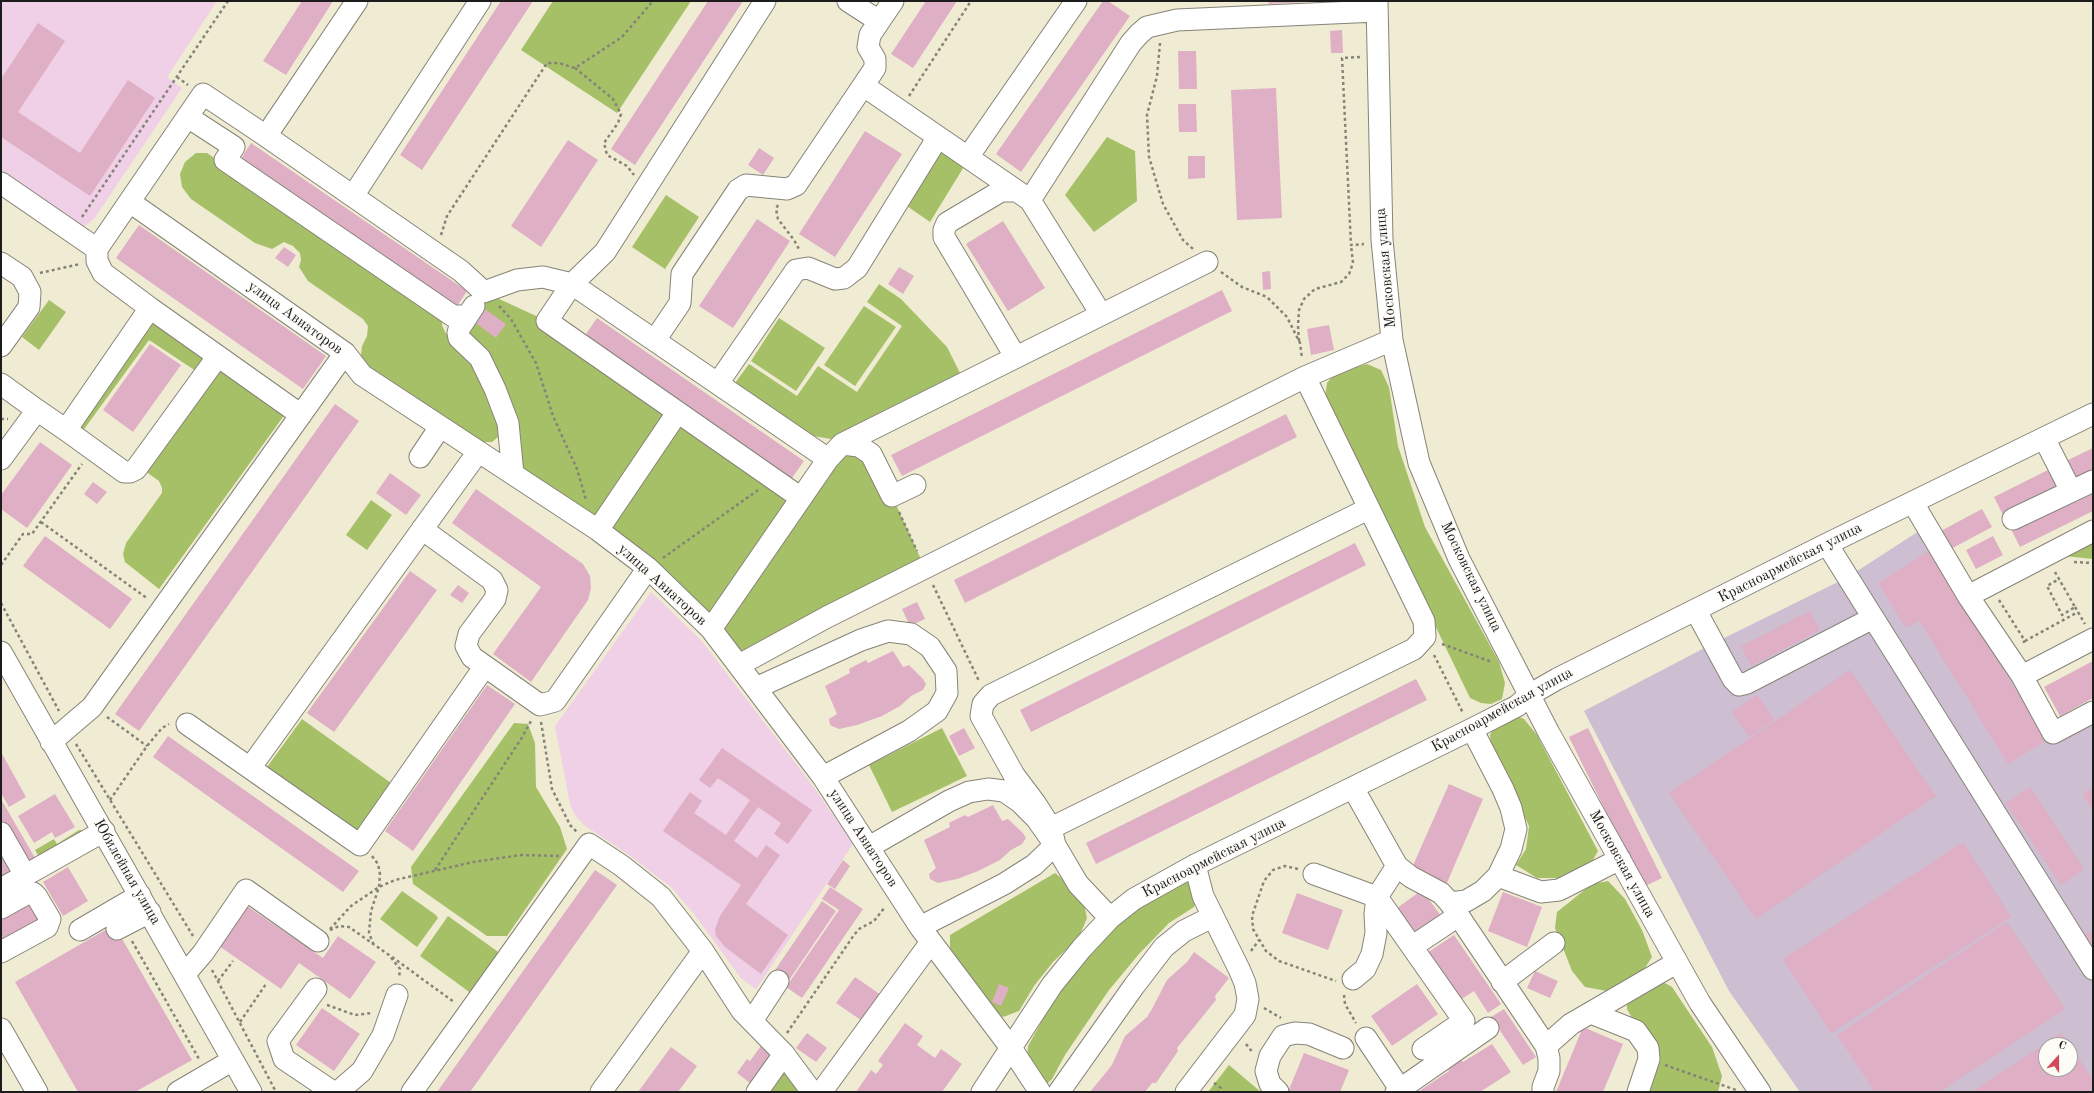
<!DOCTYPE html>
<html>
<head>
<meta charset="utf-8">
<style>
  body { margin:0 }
  #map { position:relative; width:2094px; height:1093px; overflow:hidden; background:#f0ebd3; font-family:"Old Standard TT",serif }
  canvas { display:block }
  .frame { position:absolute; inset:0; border:2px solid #1c1c1c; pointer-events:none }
  .north { position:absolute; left:2038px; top:1037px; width:40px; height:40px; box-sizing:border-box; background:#fdfcf7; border:1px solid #a3a29f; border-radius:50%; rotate:21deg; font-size:11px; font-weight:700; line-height:16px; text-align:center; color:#1c1c1c }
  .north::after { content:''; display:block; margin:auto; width:14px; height:18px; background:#d1495b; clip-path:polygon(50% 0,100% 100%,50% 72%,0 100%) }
</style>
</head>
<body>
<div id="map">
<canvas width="2094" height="1093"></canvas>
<div class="frame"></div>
<div class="north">С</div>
</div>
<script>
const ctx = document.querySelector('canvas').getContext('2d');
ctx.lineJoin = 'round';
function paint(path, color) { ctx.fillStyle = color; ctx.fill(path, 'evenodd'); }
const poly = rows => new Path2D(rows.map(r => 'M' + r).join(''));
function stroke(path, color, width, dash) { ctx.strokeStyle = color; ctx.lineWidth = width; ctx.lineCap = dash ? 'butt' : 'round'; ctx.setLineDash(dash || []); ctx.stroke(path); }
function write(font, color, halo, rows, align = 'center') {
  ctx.font = font + ' "Old Standard TT",serif'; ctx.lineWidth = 3; ctx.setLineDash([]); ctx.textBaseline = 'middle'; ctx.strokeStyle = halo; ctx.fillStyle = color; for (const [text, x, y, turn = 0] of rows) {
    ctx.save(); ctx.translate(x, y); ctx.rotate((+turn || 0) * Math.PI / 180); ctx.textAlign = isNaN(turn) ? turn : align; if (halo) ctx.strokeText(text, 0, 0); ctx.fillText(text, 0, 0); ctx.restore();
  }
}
paint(poly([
  [1,1,217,1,167,77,182,88,94,219,75,234,1,188],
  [651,592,701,640,813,786,853,844,756,989,741,978,694,914,671,887,629,855,584,825,575,815,570,804,555,726]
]), '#efd0e6');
paint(poly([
  [1919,531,2049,739,2093,717,2093,1092,1800,1092,1729,991,1584,711,1712,644,1848,577],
  [2046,1045,2070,1045,2070,1069,2046,1069]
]), '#cdbed2');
paint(poly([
  [553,1,691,1,617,113,521,50],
  [1107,137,1135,151,1137,201,1094,232,1065,195],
  [938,147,965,165,930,222,904,204],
  [196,153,207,153,220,162,443,319,442,325,445,332,476,369,499,425,498,437,492,442,484,442,469,435,376,373,367,365,361,355,362,346,367,336,368,326,363,319,308,281,299,267,301,260,300,253,293,246,284,242,272,249,255,243,191,199,182,187,180,174,185,162],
  [666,195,699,217,665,269,632,247],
  [879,284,901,299,947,347,960,373,831,439,813,436,735,383,749,364,797,396,818,366,857,392,902,326,867,302],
  [484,292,547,321,800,498,828,459,859,446,892,496,925,568,739,665,711,629,513,474,508,423,459,329],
  [49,300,66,312,39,350,22,337],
  [864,306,896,327,855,386,824,365],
  [151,318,209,360,199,373,149,340,82,432,73,427],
  [779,318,825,348,796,391,751,361],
  [222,364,288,410,159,589,125,562,123,554,126,543,162,493,162,488,159,481,145,471],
  [1367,364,1381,370,1389,387,1398,446,1425,527,1499,662,1505,683,1502,699,1491,704,1481,703,1470,698,1325,397,1327,383,1335,373],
  [371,500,392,515,367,550,346,535],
  [2093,536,2093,559,2054,555],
  [1519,717,1524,719,1537,735,1598,851,1589,867,1561,878,1537,878,1516,865,1526,849,1529,826,1491,748,1490,735,1492,731],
  [302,719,391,783,357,831,267,767],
  [514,723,528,724,535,743,536,787,560,827,567,849,507,936,487,936,413,884,411,867],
  [942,728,967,776,892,812,869,765],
  [79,830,83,830,83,834,44,857,38,855,35,850,54,839,57,844],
  [1055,873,1064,880,1084,904,1087,918,1079,937,1053,962,1034,986,1019,1011,1003,1017,991,1008,950,953,950,935],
  [1608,881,1625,899,1642,930,1652,957,1641,974,1607,991,1585,987,1572,971,1555,928,1557,912,1592,884],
  [1188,882,1197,888,1198,898,1194,907,1169,923,1139,954,1109,990,1065,1055,1052,1079,1048,1083,1043,1083,1027,1056,1028,1046,1048,1010,1080,964,1116,925,1151,900,1178,885],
  [402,891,436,915,438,918,417,947,380,919],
  [448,916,501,954,472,994,420,956],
  [1663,982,1672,987,1712,1047,1722,1076,1718,1092,1648,1092,1632,1018,1627,1009,1627,1000],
  [1229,1065,1261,1092,1208,1092],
  [787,1066,808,1092,769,1092]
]), '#a5c066');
paint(poly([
  [302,1,333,1,286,75,263,61],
  [501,1,533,1,422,170,400,155],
  [708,1,743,1,635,165,611,149],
  [926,1,957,1,913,68,891,54],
  [1103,1,1108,1,1130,16,1021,172,996,154],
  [1268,1,1306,1,1306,2,1269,4],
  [38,23,65,41,18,112,80,153,128,80,155,98,90,196,1,137,1,79],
  [1342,30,1343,53,1331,53,1330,31],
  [1178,51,1196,51,1197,89,1179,89],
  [1276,88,1282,218,1237,220,1231,90],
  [1178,104,1196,104,1197,132,1179,132],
  [865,131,902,154,835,257,799,234],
  [568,140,598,160,541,247,511,226],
  [251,143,467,291,453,312,237,165],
  [759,148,774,158,763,175,748,165],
  [1188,156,1205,156,1205,178,1188,179],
  [757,219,790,241,733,328,699,306],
  [1003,221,1045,288,1008,311,966,244],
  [139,225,326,356,303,389,116,258],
  [284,247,296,255,288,267,275,258],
  [899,267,914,276,903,294,888,284],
  [1270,271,1271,289,1263,290,1262,272],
  [1222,290,1232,311,902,476,891,455],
  [483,308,506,324,496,338,473,321],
  [597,318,804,461,789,482,582,340],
  [1329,325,1334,350,1311,355,1307,329],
  [150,344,181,365,133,432,103,410],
  [335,404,359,421,139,731,115,714],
  [1286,414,1297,437,965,603,954,580],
  [40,442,72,465,27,528,1,509,1,495],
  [2093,448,2093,471,2075,480,2066,461],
  [2052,468,2061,485,2003,515,1994,497],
  [390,473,421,495,406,515,376,493],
  [93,482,107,492,97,504,84,494],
  [476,489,583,564,590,576,591,588,588,600,531,682,493,654,541,587,452,523],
  [2093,490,2093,511,2020,547,2011,529],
  [1982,509,1992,527,1947,551,1937,533],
  [45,536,132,599,110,629,23,566],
  [1993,536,2003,555,1976,569,1966,550],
  [1355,543,1366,565,1031,732,1020,710],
  [1929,551,2047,740,2008,764,1919,620,1906,628,1878,583],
  [410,571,437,590,334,732,307,713],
  [458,585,469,593,462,603,450,595],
  [917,602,925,619,910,626,902,609],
  [1810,611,1820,630,1751,666,1741,646],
  [893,651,903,667,909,665,923,679,926,684,923,690,911,696,900,706,882,716,857,725,839,729,830,725,829,719,837,714,825,686,850,673,849,669,866,660,868,663],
  [2093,661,2093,698,2060,716,2044,687],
  [1850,670,1936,796,1756,919,1669,793],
  [1416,679,1427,700,1096,864,1086,843],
  [487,685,515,704,413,851,385,831],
  [1757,695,1774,720,1749,737,1732,712],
  [964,728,975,748,959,756,949,736],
  [1588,728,1662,878,1643,887,1569,737],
  [168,736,359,871,343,892,153,757],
  [722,748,812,810,788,844,774,834,781,823,758,807,734,841,757,858,766,845,780,855,746,904,788,935,761,974,725,947,716,936,715,929,720,916,741,885,663,831,690,792,702,801,694,813,726,835,750,800,718,778,710,788,699,780],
  [1,752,26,797,9,807,1,793],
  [1449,784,1483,799,1446,885,1411,870],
  [2030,787,2084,869,2061,885,2006,803],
  [2093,788,2093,812,2083,794],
  [55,794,75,827,55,838,52,832,34,843,18,816],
  [1,799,35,858,24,865,1,824],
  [993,805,1002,821,1008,819,1023,833,1026,838,1022,844,1011,850,1000,860,978,871,957,879,938,883,930,879,929,874,936,868,924,840,950,827,949,823,965,815,968,817],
  [1963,842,2011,917,1831,1033,1783,959],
  [1,843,16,869,2,876,1,874],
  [843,860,850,866,835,889,827,884],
  [68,867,88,901,63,916,43,882],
  [595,870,617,885,470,1092,437,1092],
  [830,887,863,909,802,998,786,987,839,910,822,899],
  [1422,890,1441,916,1411,937,1393,911],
  [1503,892,1542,907,1527,947,1488,931],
  [1297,893,1343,910,1328,950,1282,933],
  [31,897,45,922,1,947,1,914],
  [822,901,836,911,785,986,771,976],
  [247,906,323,958,338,936,376,962,350,999,299,963,281,989,219,946],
  [2007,922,2065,1009,1939,1092,1875,1092,1837,1035],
  [114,925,192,1060,135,1092,78,1092,15,982],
  [2093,930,2093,952,2083,937],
  [1454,935,1501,1004,1488,1013,1474,991,1460,1000,1427,953],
  [1194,952,1229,978,1215,996,1216,1000,1177,1048,1178,1051,1156,1083,1152,1083,1145,1092,1090,1092,1112,1065,1125,1036,1147,1017,1152,1009,1167,980,1187,962],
  [1535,971,1558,981,1550,998,1527,988],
  [855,977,884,997,865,1023,836,1003],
  [999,984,1009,988,1001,1006,992,1002],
  [1417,984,1438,1014,1392,1046,1371,1016],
  [322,1008,360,1034,334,1071,296,1045],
  [1504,1009,1536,1057,1523,1065,1491,1017],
  [905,1023,923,1036,917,1045,935,1058,941,1049,962,1064,942,1092,856,1092,871,1070,876,1074,883,1065,878,1061],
  [1583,1027,1623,1044,1603,1092,1556,1092],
  [807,1033,827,1048,816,1062,796,1048],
  [2061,1033,2070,1045,2046,1045,2046,1069,2070,1069,2070,1045,2093,1080,2093,1092,1972,1092],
  [763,1043,774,1050,750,1083,737,1073,747,1059,750,1061],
  [1492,1044,1511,1072,1480,1092,1418,1092,1449,1071,1447,1068,1461,1059,1463,1062],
  [671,1047,697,1066,678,1092,638,1092],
  [1304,1053,1349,1070,1340,1092,1288,1092]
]), '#dfafc5');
const minor = poly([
  [765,1,605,252,572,284,547,321,801,498],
  [848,1,879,21],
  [1377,1,1382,240,1392,340,1419,463,1459,559,1549,733,1700,1003,1760,1092],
  [864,86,1030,200,1101,314],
  [188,117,234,147,225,160,453,316,467,316],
  [266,136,461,271,484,292,517,280,543,277,572,284,828,459],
  [968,157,1076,1],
  [1,183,97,249],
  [353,196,480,1],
  [1030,200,1131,43,1139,34,1147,27,1177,20,1377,11],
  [130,202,345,353,362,375,598,530,648,568,711,629,823,777,920,927,1011,1048,1040,1092],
  [1,263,22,277,30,292,29,307,1,346],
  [474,306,459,329,458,333,459,338,480,358,495,389,508,423,513,474],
  [150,308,301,415],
  [655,340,680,303,682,274,738,190,746,185,787,189,796,185,875,68,875,59,868,47,870,35,893,1],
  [1015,356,944,237,944,230,947,223,1001,191,1017,191],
  [718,383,796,270,808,268,835,279,844,278,857,268,938,137],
  [1,384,37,410,1,459],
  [37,410,66,430,150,308,103,273,97,261,97,249,203,94,266,136,357,1],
  [66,430,124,472,130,472,136,469,218,356],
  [2044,438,2071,491],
  [842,444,859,446,871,454,892,496,915,485],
  [420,457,440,427],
  [1913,503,1968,596,2022,676,2053,733,2093,712],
  [2013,519,2093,481],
  [422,529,492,580,497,590,495,599,469,634,466,646,472,657,540,705,555,701,648,568],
  [598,530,677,413],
  [1827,544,2093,969],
  [1968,596,2093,531],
  [1696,611,1733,679,1739,685,1747,683,1873,618],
  [711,629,828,459,842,444,1207,262],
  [1,652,251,1092],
  [739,665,827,617,1305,377,1392,340],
  [2022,676,2093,639],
  [756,688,861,640,888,631,911,634,930,647,946,671,947,693,937,711,909,731,823,777],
  [187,724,360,845,485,666],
  [51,742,92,707,345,353],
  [250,768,478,452],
  [1353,788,1397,866,1411,877,1441,893,1450,903,1546,1046,1549,1058,1549,1071,1543,1087,1543,1092],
  [1051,828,1414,649,1425,637,1424,621,1305,377],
  [1,833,25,875],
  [869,847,949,801,969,792,988,789,1004,791,1020,802,1036,818,1055,845,1034,865,1004,884,920,927],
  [1314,874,1377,897,1464,1021,1423,1049],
  [1498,876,1541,892,1559,890,1620,859],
  [1,889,104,831],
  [1450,903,1466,901,1483,891,1498,876,1511,849,1516,829,1511,808,1503,789,1472,729],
  [1,908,28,893,33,893,37,897,50,919,47,927,1,952],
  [1110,918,1078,884,1055,845,1051,828,1035,803,1014,775,981,716,983,704,991,695,1368,509],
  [117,929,150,912],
  [80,930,140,895],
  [1413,946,1458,916],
  [185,974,203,953,246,890,318,941],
  [1353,979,1365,969,1372,954,1376,933,1375,914,1377,897,1397,866],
  [1502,982,1554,943],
  [316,989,278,1041,284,1059,333,1092],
  [1591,1013,1636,1031,1648,1048,1649,1059,1638,1092],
  [752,1021,778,981],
  [1,1029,37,1092],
  [1366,1038,1402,1092],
  [1546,1046,1571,1024,1676,963],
  [825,1087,931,942],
  [178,1092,233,1060],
  [338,1092,362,1071,383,1035,397,995],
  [412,1092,589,844,622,866,661,897,703,951,742,1011,784,1054,812,1092],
  [601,1092,703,951],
  [757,1092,784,1054],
  [982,1092,1052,985,1082,948,1110,918,1134,899,1195,865,1472,729,1517,706,1531,694,1557,679,1827,544,2093,414],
  [1059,1092,1134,986,1164,947,1184,931,1212,917],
  [1186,1092,1245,1015,1248,999,1245,983,1239,969,1203,896,1195,865],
  [1278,1092,1270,1084,1266,1071,1270,1056,1283,1036,1295,1033,1309,1034,1343,1048],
  [1396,1092,1488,1028]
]);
stroke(minor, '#868478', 23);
stroke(poly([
  [1160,43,1157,76,1147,115,1149,157,1163,204,1183,240,1193,249],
  [1360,57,1342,58,1351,245,1364,244],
  [575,68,613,99,621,114,618,123,604,143,607,155,627,166,634,175],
  [177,77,188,85],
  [909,96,971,1],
  [778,205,776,209,778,219,794,240,800,251],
  [82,217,228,1],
  [441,235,447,216,547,63,559,63,575,68,622,37,653,1],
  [1221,272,1242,287,1267,297,1287,317,1300,343,1302,358],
  [40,273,80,264],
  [499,306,511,319,536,363,553,416,577,469,586,500],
  [1299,341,1298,326,1299,310,1304,299,1315,289,1341,282,1349,274,1353,263,1351,245],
  [1,419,8,419],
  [899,512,917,551],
  [41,522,148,599],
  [663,558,758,490],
  [2074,562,2093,563],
  [1,565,23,534,32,534,82,464],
  [2055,572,2075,607,2062,615,2047,586,2059,579],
  [933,585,979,681],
  [1999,600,2025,641,2022,643],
  [1,603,59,711],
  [2075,607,2085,624],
  [2025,641,2078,612],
  [1442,644,1492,662],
  [1434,655,1463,713],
  [107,717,147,746],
  [541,722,552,789,570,825,577,832],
  [76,744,193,936],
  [110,800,147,746,162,728,169,724],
  [372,856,378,864,380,874,379,887,371,911,369,933,373,943],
  [1298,869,1285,866,1273,870,1264,881,1252,916,1253,929,1266,951,1279,961,1336,981],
  [435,870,521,739,531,721],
  [330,929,351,906,379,887,395,880,473,862,521,855,559,856],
  [330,930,339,926,349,927,389,955,400,969,399,978],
  [132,941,199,1059],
  [1251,951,1259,940],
  [392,957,454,1002],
  [212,970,276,1092],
  [218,981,233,961],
  [1344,995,1345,1004,1356,1023],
  [327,1005,355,1015,372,1013],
  [1264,1008,1281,1018],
  [240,1022,266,984],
  [787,1033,854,935,859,929,874,921,885,907],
  [1246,1044,1253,1053],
  [1665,1065,1736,1090],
  [1214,1083,1221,1088,1218,1092]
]), '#868478', 2.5, [3, 3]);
stroke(minor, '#fff', 21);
write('15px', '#1c1c1c', '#fdfcf7', [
  ["Московская улица",1386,268,-95],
  ["улица Авиаторов",295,318,36],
  ["Красноармейская улица",1790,563,-27],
  ["Московская улица",1471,577,64],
  ["улица Авиаторов",662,585,42],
  ["Красноармейская улица",1502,710,-29],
  ["улица Авиаторов",863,838,57],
  ["Красноармейская улица",1214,858,-27],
  ["Московская улица",1622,864,61],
  ["Юбилейная улица",127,872,60]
]);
</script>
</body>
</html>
